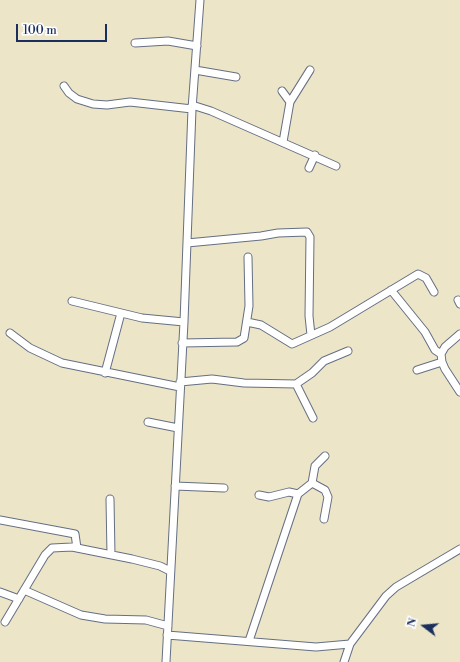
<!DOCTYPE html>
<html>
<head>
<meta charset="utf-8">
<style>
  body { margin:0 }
  #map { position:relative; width:460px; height:662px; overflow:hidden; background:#ede5c8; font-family:"Libre Bodoni",serif }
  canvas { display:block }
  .north { position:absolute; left:404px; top:606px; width:40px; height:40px; -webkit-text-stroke:3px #fff; paint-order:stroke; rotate:286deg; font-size:11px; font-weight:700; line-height:16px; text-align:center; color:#1b2f5e }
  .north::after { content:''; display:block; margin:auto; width:14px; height:18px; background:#1b2f5e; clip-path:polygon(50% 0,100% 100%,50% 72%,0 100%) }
  .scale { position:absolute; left:16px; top:24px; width:91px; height:18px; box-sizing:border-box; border:2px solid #1b2f5e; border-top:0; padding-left:5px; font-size:12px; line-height:14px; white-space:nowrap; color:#1b2f5e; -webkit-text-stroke:3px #fff; paint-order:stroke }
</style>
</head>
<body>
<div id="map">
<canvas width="460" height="662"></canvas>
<div class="north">N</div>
<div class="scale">100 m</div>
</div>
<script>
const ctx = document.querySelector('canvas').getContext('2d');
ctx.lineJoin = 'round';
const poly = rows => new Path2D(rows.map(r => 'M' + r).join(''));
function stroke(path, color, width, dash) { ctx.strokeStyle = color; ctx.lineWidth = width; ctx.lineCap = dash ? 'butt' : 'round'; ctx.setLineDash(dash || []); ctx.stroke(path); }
const street = poly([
  [135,43,168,41,197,46],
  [195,70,236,77],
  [64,86,69,93,77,99,93,104,107,105,130,102,192,109],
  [282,91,290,102],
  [192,105,211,111,336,166],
  [283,142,290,102,310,70],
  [309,168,315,155],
  [187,243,261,236,278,233,307,232,310,237,309,316,311,335],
  [391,290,425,332,435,350,441,354],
  [458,300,460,304],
  [72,301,142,318,184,322],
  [247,322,261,325,292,344,330,327,418,274,426,278,434,292],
  [10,333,30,348,62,363,180,387],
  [460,334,445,347,441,354,442,362,445,369,460,392],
  [182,343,237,342,244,338,249,306,248,257],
  [417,370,442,362],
  [105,373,121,313],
  [180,382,212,379,244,383,296,384,312,373,324,361,348,351],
  [296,384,313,418],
  [148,422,178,428],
  [312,483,325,490,328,497,324,519],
  [312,483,315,466,325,456],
  [175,486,224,488],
  [259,495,269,497,289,492,298,494],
  [110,499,111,555],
  [0,520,75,534,77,548],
  [24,590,81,615,105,619,146,620,168,626],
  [0,592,19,599],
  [5,622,45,555,52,548,72,547,132,559,160,566,170,571],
  [167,635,316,647,350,644,386,596,396,587,460,549],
  [249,641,298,494,312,483],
  [166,662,184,322,192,109,200,0],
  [344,662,350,644]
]);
stroke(street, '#646f83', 9);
stroke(street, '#fff', 7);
</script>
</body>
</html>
